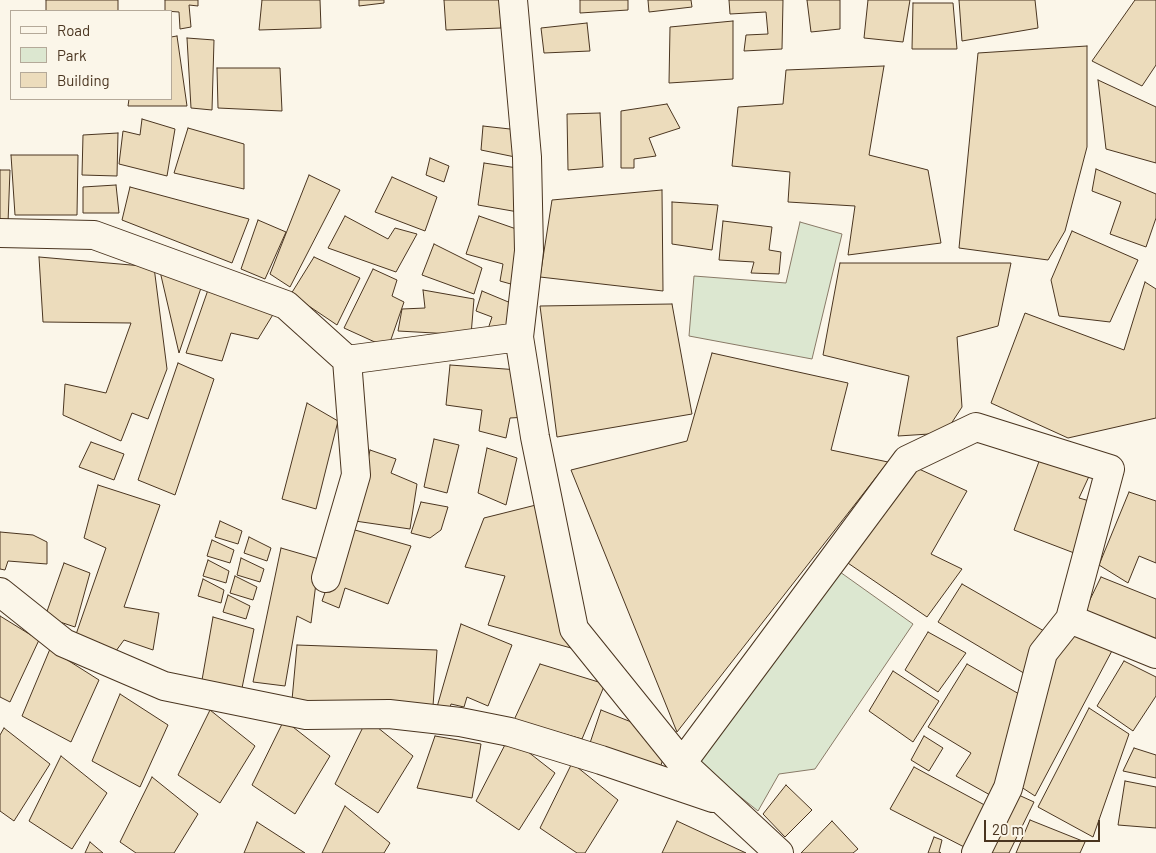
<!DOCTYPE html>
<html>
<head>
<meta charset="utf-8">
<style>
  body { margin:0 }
  #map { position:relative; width:1156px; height:853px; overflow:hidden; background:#fbf6e9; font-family:Barlow,sans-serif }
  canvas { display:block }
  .legend { position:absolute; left:10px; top:10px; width:162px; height:90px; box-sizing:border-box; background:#fbf6e9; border:1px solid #b4a999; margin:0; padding:6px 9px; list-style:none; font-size:15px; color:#4a3520 }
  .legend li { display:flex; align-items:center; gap:10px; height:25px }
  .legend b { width:25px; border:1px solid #b4a999 }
  .scale { position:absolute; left:984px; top:820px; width:116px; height:22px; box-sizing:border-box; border:2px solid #4a3520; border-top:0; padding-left:6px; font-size:15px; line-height:18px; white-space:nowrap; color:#4a3520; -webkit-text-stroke:4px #fbf6e9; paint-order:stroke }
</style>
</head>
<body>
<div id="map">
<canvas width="1156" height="853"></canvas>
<ul class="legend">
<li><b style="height:6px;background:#fbf6e9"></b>Road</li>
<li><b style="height:14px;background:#dce7d0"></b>Park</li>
<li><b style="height:14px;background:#ecdcbc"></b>Building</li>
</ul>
<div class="scale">20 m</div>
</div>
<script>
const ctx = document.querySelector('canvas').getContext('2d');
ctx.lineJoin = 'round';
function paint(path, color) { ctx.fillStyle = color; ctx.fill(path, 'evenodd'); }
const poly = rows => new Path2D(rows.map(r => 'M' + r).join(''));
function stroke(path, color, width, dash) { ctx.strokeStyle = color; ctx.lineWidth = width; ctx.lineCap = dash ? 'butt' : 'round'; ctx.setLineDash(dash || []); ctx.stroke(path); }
const green = poly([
  [800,222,842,234,812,359,689,336,694,276,786,283,800,222],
  [840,572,913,624,815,769,779,774,758,811,698,763,840,572]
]);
paint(green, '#dce7d0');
stroke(green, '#887966', 1);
const building = poly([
  [46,0,118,0,118,11,46,11,46,0],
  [165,0,198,0,198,6,189,5,191,27,180,29,179,12,165,11,165,0],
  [262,0,320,0,321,28,259,30,262,0],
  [359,0,384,0,384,3,359,6,359,0],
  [444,0,500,0,501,28,446,30,444,0],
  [580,0,628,0,628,10,580,13,580,0],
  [648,0,691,0,692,7,649,12,648,0],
  [729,0,783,0,782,49,744,51,746,35,768,34,766,12,730,14,729,0],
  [807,0,840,0,840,29,811,32,807,0],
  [868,0,910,0,903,42,864,38,868,0],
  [959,0,1035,0,1038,28,962,41,959,0],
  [1135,0,1156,0,1156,65,1142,86,1092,61,1135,0],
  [913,3,953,3,957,49,912,49,913,3],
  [733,21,733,79,669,83,670,27,733,21],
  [587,23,590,51,544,53,541,28,587,23],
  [177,36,187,106,128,106,129,99,171,99,171,37,177,36],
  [187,38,214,40,212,110,191,108,187,38],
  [1087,46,1087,147,1065,231,1048,260,959,248,978,53,1087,46],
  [884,66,869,155,928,170,941,243,848,255,855,206,788,202,790,172,732,166,738,107,783,104,786,70,884,66],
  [217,68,280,68,282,111,218,108,217,68],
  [1098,80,1156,107,1156,163,1106,149,1098,80],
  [667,104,680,128,649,138,656,156,634,159,634,168,621,168,621,111,667,104],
  [600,113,603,167,568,170,567,114,600,113],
  [142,119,175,129,167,176,119,164,123,131,140,135,142,119],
  [483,126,519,130,520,158,481,150,483,126],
  [188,128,244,144,244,189,174,173,188,128],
  [118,133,117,176,82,175,83,135,118,133],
  [11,155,78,155,77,215,15,215,11,155],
  [430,158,449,166,444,182,426,175,430,158],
  [484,163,524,169,524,213,478,205,484,163],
  [1096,169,1156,194,1156,218,1146,247,1110,234,1121,202,1092,191,1096,169],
  [0,170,10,170,8,223,0,223,0,170],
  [309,175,340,190,290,287,270,274,309,175],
  [392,177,437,197,425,231,375,212,392,177],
  [116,185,119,213,83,213,83,187,116,185],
  [130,187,249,219,232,263,122,220,130,187],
  [662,190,663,291,540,277,552,200,662,190],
  [672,202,718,205,712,250,672,244,672,202],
  [345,216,388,239,395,228,417,234,396,272,328,248,345,216],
  [479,216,522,231,518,286,500,281,503,264,466,254,479,216],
  [258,220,286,232,265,279,241,269,258,220],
  [723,221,772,227,769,250,781,252,779,274,751,273,754,262,719,260,723,221],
  [1072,231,1138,260,1110,322,1059,316,1051,280,1072,231],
  [434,244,482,268,474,294,422,275,434,244],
  [39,257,154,267,167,369,148,419,132,413,121,441,63,415,65,384,106,393,131,323,43,322,39,257],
  [314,257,360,278,337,325,291,294,314,257],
  [840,263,1011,263,998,326,957,337,962,407,945,433,898,436,909,376,823,355,840,263],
  [159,267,202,285,179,353,159,267],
  [373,269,397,280,392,296,404,302,388,348,344,328,373,269],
  [1145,282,1156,289,1156,418,1068,438,991,403,1025,313,1124,350,1145,282],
  [209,287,277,308,258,339,231,333,222,361,186,353,209,287],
  [423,290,474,299,471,335,398,331,402,309,425,308,423,290],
  [482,291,518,306,509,334,488,329,492,317,476,311,482,291],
  [672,304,692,414,557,437,540,306,672,304],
  [712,353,848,383,831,450,888,462,677,732,571,470,687,441,712,353],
  [178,363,214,379,175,495,138,480,178,363],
  [450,365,519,370,528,417,510,418,506,438,479,431,482,410,446,405,450,365],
  [307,403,338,421,316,509,282,499,307,403],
  [434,439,459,445,447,493,424,487,434,439],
  [91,442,124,454,114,480,79,467,91,442],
  [487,448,517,458,506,505,478,493,487,448],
  [370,450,396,459,391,473,417,484,410,529,355,521,370,450],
  [1041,456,1091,472,1079,498,1093,502,1082,556,1014,530,1041,456],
  [908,464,967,491,931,554,962,569,927,617,842,559,908,464],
  [98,485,160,505,124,607,159,613,153,650,124,640,110,659,73,643,106,548,84,538,98,485],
  [1129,492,1156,501,1156,563,1139,556,1128,583,1099,565,1129,492],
  [421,502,448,507,441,530,430,538,411,533,421,502],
  [540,504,571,648,488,625,505,576,465,567,484,518,540,504],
  [220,521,242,531,238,544,215,537,220,521],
  [348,528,411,546,388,604,345,588,339,608,322,601,348,528],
  [0,532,33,535,47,542,47,564,8,561,5,570,0,569,0,532],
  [249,537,271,548,267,561,244,553,249,537],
  [212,540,234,550,230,563,207,556,212,540],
  [281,548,319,559,311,623,297,616,285,686,253,682,281,548],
  [241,558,264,569,260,582,237,575,241,558],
  [208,560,229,571,226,583,203,576,208,560],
  [64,563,90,573,75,627,45,617,64,563],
  [235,576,257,587,253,600,230,593,235,576],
  [1101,577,1156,599,1156,645,1084,612,1101,577],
  [203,579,224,590,221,603,198,596,203,579],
  [962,584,1051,635,1027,675,938,622,962,584],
  [228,595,250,606,246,619,223,612,228,595],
  [0,616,39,640,10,702,0,697,0,616],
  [213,617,254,629,242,688,202,680,213,617],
  [461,624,512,645,488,706,467,697,464,707,451,704,449,711,437,707,461,624],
  [1071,626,1114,647,1035,796,1015,783,1047,654,1071,626],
  [928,632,966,653,938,692,905,670,928,632],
  [297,645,437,650,433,706,292,700,297,645],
  [50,649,99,680,71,742,22,716,50,649],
  [1124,661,1156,677,1156,696,1133,731,1097,706,1124,661],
  [540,664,605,684,582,739,514,720,540,664],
  [967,664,1026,698,999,800,956,776,971,753,928,727,967,664],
  [893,671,939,701,913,742,869,711,893,671],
  [120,694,168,725,140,787,92,761,120,694],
  [1089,708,1129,734,1093,837,1038,807,1089,708],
  [210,710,255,746,220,803,178,775,210,710],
  [601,710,649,729,666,750,659,771,588,749,601,710],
  [367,719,413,756,378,813,335,784,367,719],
  [284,720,330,756,295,814,252,785,284,720],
  [4,728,50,764,14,821,0,811,0,735,4,728],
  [435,736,481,744,472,798,417,788,435,736],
  [924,736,943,748,929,771,911,760,924,736],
  [509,737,555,773,519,830,476,801,509,737],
  [1134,748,1156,755,1156,778,1123,771,1134,748],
  [61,756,107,793,72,849,29,821,61,756],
  [572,763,618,800,585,853,577,853,540,828,572,763],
  [914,767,992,809,970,850,890,809,914,767],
  [152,777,198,814,174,853,136,853,120,842,152,777],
  [1125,781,1156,787,1156,828,1118,825,1125,781],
  [786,785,812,810,785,837,763,814,786,785],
  [1012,792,1034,802,1009,853,982,853,1012,792],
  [345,806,390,843,384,853,322,853,345,806],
  [1030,820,1085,842,1080,853,1016,853,1030,820],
  [677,821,746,853,662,853,677,821],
  [832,821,858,849,853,853,801,853,832,821],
  [257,822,305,853,244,853,257,822],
  [934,837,942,840,939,852,941,853,928,853,934,837],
  [90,842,103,853,85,853,90,842]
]);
paint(building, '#ecdcbc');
stroke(building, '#4a3520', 1);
const street = poly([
  [513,0,527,157,529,251,519,337,535,437,574,629,682,763,779,853],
  [0,233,94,235,286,305,347,360,356,475,326,578],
  [347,360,519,337],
  [0,592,64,643,164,686,306,715,389,714,460,722,510,732,601,760,713,798],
  [1070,619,1156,654],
  [682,763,907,460,976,427,1110,469,1070,619,1043,653,1008,788,976,853]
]);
stroke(street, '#4a3520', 30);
stroke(street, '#fbf6e9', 28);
</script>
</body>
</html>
